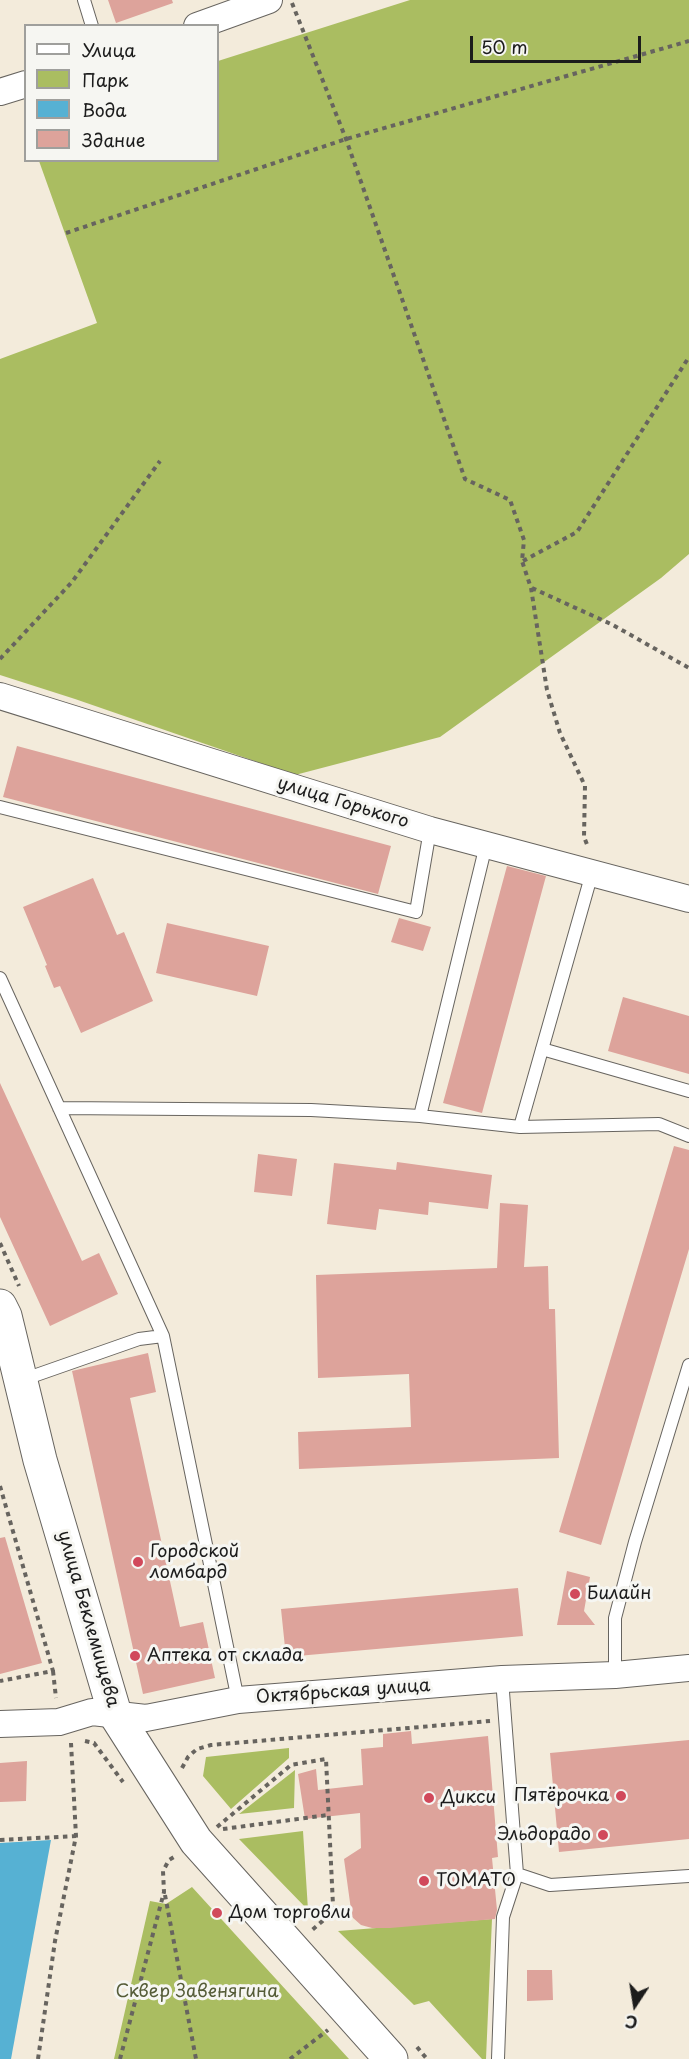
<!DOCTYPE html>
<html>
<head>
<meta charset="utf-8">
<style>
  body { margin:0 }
  #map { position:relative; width:689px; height:2059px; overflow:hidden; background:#f3ebdb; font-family:"Playpen Sans",sans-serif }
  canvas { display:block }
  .legend { position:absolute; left:24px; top:24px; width:195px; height:138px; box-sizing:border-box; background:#f6f6f2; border:2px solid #9f9f9c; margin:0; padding:8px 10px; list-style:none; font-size:18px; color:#1c1c1c }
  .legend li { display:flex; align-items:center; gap:12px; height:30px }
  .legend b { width:30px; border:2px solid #9f9f9c }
  .north { position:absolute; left:605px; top:1975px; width:60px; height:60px; -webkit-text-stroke:4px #f6f6f2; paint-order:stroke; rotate:192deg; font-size:16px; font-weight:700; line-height:24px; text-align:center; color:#1c1c1c }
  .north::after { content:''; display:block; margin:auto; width:21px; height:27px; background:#1c1c1c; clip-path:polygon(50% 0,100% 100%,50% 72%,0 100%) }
  .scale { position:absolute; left:470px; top:36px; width:171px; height:27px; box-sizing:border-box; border:3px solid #1c1c1c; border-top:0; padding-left:8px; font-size:18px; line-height:21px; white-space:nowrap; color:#1c1c1c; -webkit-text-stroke:4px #f6f6f2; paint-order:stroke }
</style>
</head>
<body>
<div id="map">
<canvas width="689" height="2059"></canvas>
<ul class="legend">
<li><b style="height:8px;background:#fff"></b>Улица</li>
<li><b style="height:16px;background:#aabd61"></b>Парк</li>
<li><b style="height:16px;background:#56b1d3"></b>Вода</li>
<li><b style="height:16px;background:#dda39b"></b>Здание</li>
</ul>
<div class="north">С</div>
<div class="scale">50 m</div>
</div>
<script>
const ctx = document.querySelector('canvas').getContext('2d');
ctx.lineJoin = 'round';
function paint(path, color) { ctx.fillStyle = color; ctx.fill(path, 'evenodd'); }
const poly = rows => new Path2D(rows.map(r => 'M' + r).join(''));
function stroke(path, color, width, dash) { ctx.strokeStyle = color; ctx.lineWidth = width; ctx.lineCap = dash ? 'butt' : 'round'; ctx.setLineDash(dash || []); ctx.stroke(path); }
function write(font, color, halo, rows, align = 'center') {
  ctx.font = font + ' "Playpen Sans",sans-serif'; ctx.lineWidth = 6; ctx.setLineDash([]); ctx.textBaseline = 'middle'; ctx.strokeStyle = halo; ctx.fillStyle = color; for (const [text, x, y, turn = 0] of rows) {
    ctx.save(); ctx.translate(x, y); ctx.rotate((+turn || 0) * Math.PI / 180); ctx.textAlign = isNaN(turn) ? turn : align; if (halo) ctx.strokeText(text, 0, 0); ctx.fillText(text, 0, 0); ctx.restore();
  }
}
paint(poly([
  [410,0,689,0,689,554,661,578,440,737,295,775,75,699,0,675,0,359,97,323,39,161,218,160,218,61],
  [289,1748,289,1758,231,1809,203,1776,206,1757],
  [295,1770,294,1808,239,1814],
  [303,1831,308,1910,239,1839],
  [192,1887,349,2059,114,2059,150,1901,166,1904],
  [492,1919,486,2059,482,2059,429,2001,414,2005,338,1931]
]), '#aabd61');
paint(poly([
  [51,1840,11,2059,0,2059,0,1843]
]), '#56b1d3');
paint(poly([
  [108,0,172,0,173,3,116,23],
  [17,746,391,846,378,894,3,797],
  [507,866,546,876,482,1113,443,1103],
  [93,878,117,935,124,932,153,1001,81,1033,60,986,54,988,45,966,47,965,23,907],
  [399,918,431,927,423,951,391,942],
  [167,923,269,946,257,996,156,973],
  [623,997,689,1016,689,1074,608,1051],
  [0,1083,82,1261,99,1253,118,1294,50,1326,0,1217],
  [674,1146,689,1150,689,1249,601,1545,559,1532],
  [258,1154,297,1159,292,1196,254,1192],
  [397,1162,492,1175,488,1209,429,1202,428,1215,379,1209,376,1230,327,1224,334,1163,396,1170],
  [500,1203,528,1205,524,1267,548,1266,549,1309,555,1309,559,1458,299,1469,298,1432,411,1427,409,1374,318,1378,316,1275,497,1268],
  [148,1353,156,1392,130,1398,180,1627,203,1622,215,1678,143,1694,72,1371],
  [5,1537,42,1663,0,1674,0,1538],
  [567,1571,590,1577,584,1611,595,1625,557,1625],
  [518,1588,523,1636,286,1657,281,1609],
  [411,1731,412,1744,488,1736,498,1857,492,1858,497,1910,495,1919,390,1928,372,1928,361,1925,352,1917,344,1859,361,1848,360,1813,305,1819,298,1774,316,1769,318,1790,363,1785,361,1749,383,1747,383,1734],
  [689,1740,689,1839,559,1852,550,1753],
  [27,1761,26,1801,0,1802,0,1763],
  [527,1970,552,1970,553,2000,527,2001]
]), '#dda39b');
const lane = poly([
  [84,0,92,26],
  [0,807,416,912,430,830],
  [0,978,163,1336],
  [542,1049,689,1091],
  [59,1108,311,1110,420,1116,520,1127,659,1124,689,1136],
  [420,1116,486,845],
  [520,1127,592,873],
  [22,1380,139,1339,163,1336,238,1700],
  [615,1675,615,1618,635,1542,689,1365],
  [517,1874,550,1885,689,1876],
  [498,2059,503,1917,517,1874,502,1679]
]);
const street = poly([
  [197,26,269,0],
  [0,92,26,84],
  [0,696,430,830,689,899],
  [0,1724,59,1722,92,1712,146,1718,238,1700,502,1679,615,1675,689,1668]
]);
const secondary = poly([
  [0,1306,5,1316,40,1460,115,1714,196,1841,391,2059]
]);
stroke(lane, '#67645f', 14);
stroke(street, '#67645f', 28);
stroke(secondary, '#67645f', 35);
stroke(poly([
  [292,3,346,139,465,479,510,500,524,540,522,561,531,588,547,690,560,733,585,786,584,837,588,847],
  [66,233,346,139,689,41],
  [523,561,577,532,689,357],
  [532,588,613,625,689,668],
  [0,659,72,582,160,461],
  [0,1243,19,1286],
  [0,1486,53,1671,0,1681],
  [53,1671,56,1698],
  [85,1741,94,1743,123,1782],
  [182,1768,188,1757,197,1749,211,1745,490,1721],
  [217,1827,291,1765,326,1759,333,1905,326,1918,312,1930],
  [223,1829,328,1815],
  [0,1840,76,1836],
  [165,1895,196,2059],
  [417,2047,427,2059],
  [38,2059,55,1941,76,1836,71,1743],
  [120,2059,164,1892,163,1871,169,1860,174,1857],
  [290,2059,328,2030]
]), '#67645f', 4, [4.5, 4.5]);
stroke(lane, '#fff', 12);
stroke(street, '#fff', 26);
stroke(secondary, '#fff', 33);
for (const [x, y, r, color] of [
  [138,1562,6,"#d1495b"],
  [575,1594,6,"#d1495b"],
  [135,1656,6,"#d1495b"],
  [621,1796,6,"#d1495b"],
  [429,1798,6,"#d1495b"],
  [603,1835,6,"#d1495b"],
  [424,1881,6,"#d1495b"],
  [217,1913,6,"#d1495b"]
]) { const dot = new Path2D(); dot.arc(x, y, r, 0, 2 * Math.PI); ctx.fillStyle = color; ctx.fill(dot); stroke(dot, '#f6f6f2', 2); }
write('18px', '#1c1c1c', '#f6f6f2', [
  ["улица Горького",343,803,17],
  ["улица Беклемищева",88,1619,74],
  ["Октябрьская улица",343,1692,-4]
]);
write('18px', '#1c1c1c', '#f6f6f2', [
  ["Городской",150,1552],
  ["ломбард",150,1573],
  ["Билайн",587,1594],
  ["Аптека от склада",147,1656],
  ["Пятёрочка",609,1796,"right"],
  ["Дикси",441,1798],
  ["Эльдорадо",591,1835,"right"],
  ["ТОМАТО",436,1881],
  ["Дом торговли",229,1913]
], 'left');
write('18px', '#555c38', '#f6f6f2', [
  ["Сквер Завенягина",197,1992]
]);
</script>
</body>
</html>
